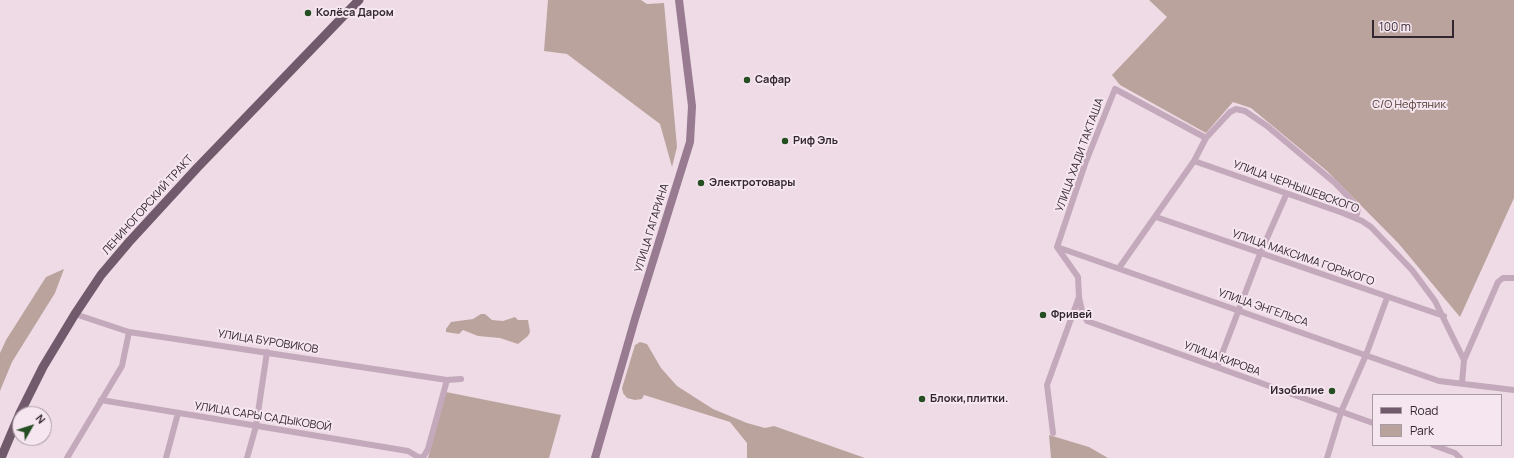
<!DOCTYPE html>
<html>
<head>
<meta charset="utf-8">
<style>
  body { margin:0 }
  #map { position:relative; width:1514px; height:458px; overflow:hidden; background:#eedbe6; font-family:Manrope,sans-serif }
  canvas { display:block }
  .legend { position:absolute; left:1372px; top:394px; width:130px; height:52px; box-sizing:border-box; background:#f6e6f0; border:1px solid #a89aa3; margin:0; padding:5px 7px; list-style:none; font-size:12px; color:#322730 }
  .legend li { display:flex; align-items:center; gap:8px; height:20px }
  .legend b { width:20px; border:1px solid #a89aa3 }
  .north { position:absolute; left:12px; top:406px; width:40px; height:40px; box-sizing:border-box; background:#f6e6f0; border:1px solid #a89aa3; border-radius:50%; rotate:51deg; font-size:11px; font-weight:700; line-height:16px; text-align:center; color:#322730 }
  .north::after { content:''; display:block; margin:auto; width:14px; height:18px; background:#254e22; clip-path:polygon(50% 0,100% 100%,50% 72%,0 100%) }
  .scale { position:absolute; left:1372px; top:20px; width:82px; height:18px; box-sizing:border-box; border:2px solid #322730; border-top:0; padding-left:5px; font-size:12px; line-height:14px; white-space:nowrap; color:#322730; -webkit-text-stroke:3px #f6e6f0; paint-order:stroke }
</style>
</head>
<body>
<div id="map">
<canvas width="1514" height="458"></canvas>
<ul class="legend">
<li><b style="height:5px;background:#725a6d"></b>Road</li>
<li><b style="height:11px;background:#bba39d"></b>Park</li>
</ul>
<div class="north">N</div>
<div class="scale">100 m</div>
</div>
<script>
const ctx = document.querySelector('canvas').getContext('2d');
ctx.lineJoin = 'round';
function paint(path, color) { ctx.fillStyle = color; ctx.fill(path, 'evenodd'); }
const poly = rows => new Path2D(rows.map(r => 'M' + r).join(''));
function stroke(path, color, width, dash) { ctx.strokeStyle = color; ctx.lineWidth = width; ctx.lineCap = dash ? 'butt' : 'round'; ctx.setLineDash(dash || []); ctx.stroke(path); }
function write(font, color, halo, rows, align = 'center') {
  ctx.font = font + ' Manrope,sans-serif'; ctx.lineWidth = 4; ctx.setLineDash([]); ctx.textBaseline = 'middle'; ctx.strokeStyle = halo; ctx.fillStyle = color; for (const [text, x, y, turn = 0] of rows) {
    ctx.save(); ctx.translate(x, y); ctx.rotate((+turn || 0) * Math.PI / 180); ctx.textAlign = isNaN(turn) ? turn : align; if (halo) ctx.strokeText(text, 0, 0); ctx.fillText(text, 0, 0); ctx.restore();
  }
}
paint(poly([
  [548,0,641,0,647,4,664,3,677,147,672,167,660,124,567,54,544,51],
  [1149,0,1514,0,1514,198,1460,317,1399,244,1327,171,1251,108,1233,102,1206,133,1120,85,1112,75,1167,17],
  [64,269,55,293,12,362,0,391,0,353,6,340,46,277],
  [481,314,485,314,492,320,503,321,515,317,518,320,528,320,530,332,528,336,518,344,500,338,478,336,463,330,459,334,446,332,446,329,451,322,473,319],
  [640,342,647,344,661,368,677,386,713,409,747,423,765,428,774,426,865,458,747,458,747,443,730,422,644,395,642,399,635,400,627,398,623,393,622,388,635,345],
  [446,392,561,415,549,458,428,458],
  [1049,435,1089,447,1108,458,1051,458]
]), '#bba39d');
stroke(poly([
  [1206,138,1115,89,1085,164,1057,247,1078,277,1079,297,1082,311,1087,321,1373,423],
  [1194,161,1343,213,1362,221,1371,227,1412,270,1435,301,1464,360],
  [1156,217,1444,316],
  [1057,247,1439,381,1514,390],
  [1119,268,1194,161,1206,138,1230,112,1236,109,1245,111,1267,126,1335,183,1358,207,1357,214,1350,216],
  [75,314,129,332,447,380,461,379],
  [1217,367,1260,254,1286,195],
  [1462,383,1464,360,1498,282,1503,278,1514,278],
  [101,400,408,451,420,458],
  [1053,433,1047,385,1079,297],
  [1433,445,1455,453,1460,458],
  [67,458,122,366,129,332],
  [166,458,178,413],
  [247,458,256,426,267,352],
  [420,458,424,456,428,449,447,380],
  [1327,458,1341,412,1366,355,1387,298]
]), '#c4a8bb', 6);
stroke(poly([
  [595,458,635,319,690,142,692,106,679,0]
]), '#987a91', 8);
stroke(poly([
  [1,458,20,413,43,367,75,314,101,275,129,242,197,168,359,0]
]), '#725a6d', 9);
for (const [x, y, r, color] of [
  [308,13,4,"#254e22"],
  [747,80,4,"#254e22"],
  [785,141,4,"#254e22"],
  [701,183,4,"#254e22"],
  [1043,315,4,"#254e22"],
  [1332,391,4,"#254e22"],
  [922,399,4,"#254e22"]
]) { const dot = new Path2D(); dot.arc(x, y, r, 0, 2 * Math.PI); ctx.fillStyle = color; ctx.fill(dot); stroke(dot, '#f6e6f0', 1.5); }
write('bold 11px', '#322730', '#f6e6f0', [
  ["Колёса Даром",316,13],
  ["Сафар",755,80],
  ["Риф Эль",793,141],
  ["Электротовары",709,183],
  ["Фривей",1051,315],
  ["Изобилие",1324,391,"right"],
  ["Блоки,плитки.",930,399]
], 'left');
write('11px', '#4d362e', '#f6e6f0', [
  ["С/О Нефтяник",1409,105]
]);
write('11px', '#322730', '#f6e6f0', [
  ["УЛИЦА ХАДИ ТАКТАША",1080,155,-70],
  ["УЛИЦА ЧЕРНЫШЕВСКОГО",1296,187,20],
  ["ЛЕНИНОГОРСКИЙ ТРАКТ",148,205,-48],
  ["УЛИЦА ГАГАРИНА",652,228,-73],
  ["УЛИЦА МАКСИМА ГОРЬКОГО",1303,258,19],
  ["УЛИЦА ЭНГЕЛЬСА",1263,308,19],
  ["УЛИЦА БУРОВИКОВ",268,342,9],
  ["УЛИЦА КИРОВА",1222,359,20],
  ["УЛИЦА САРЫ САДЫКОВОЙ",263,417,9]
]);
</script>
</body>
</html>
